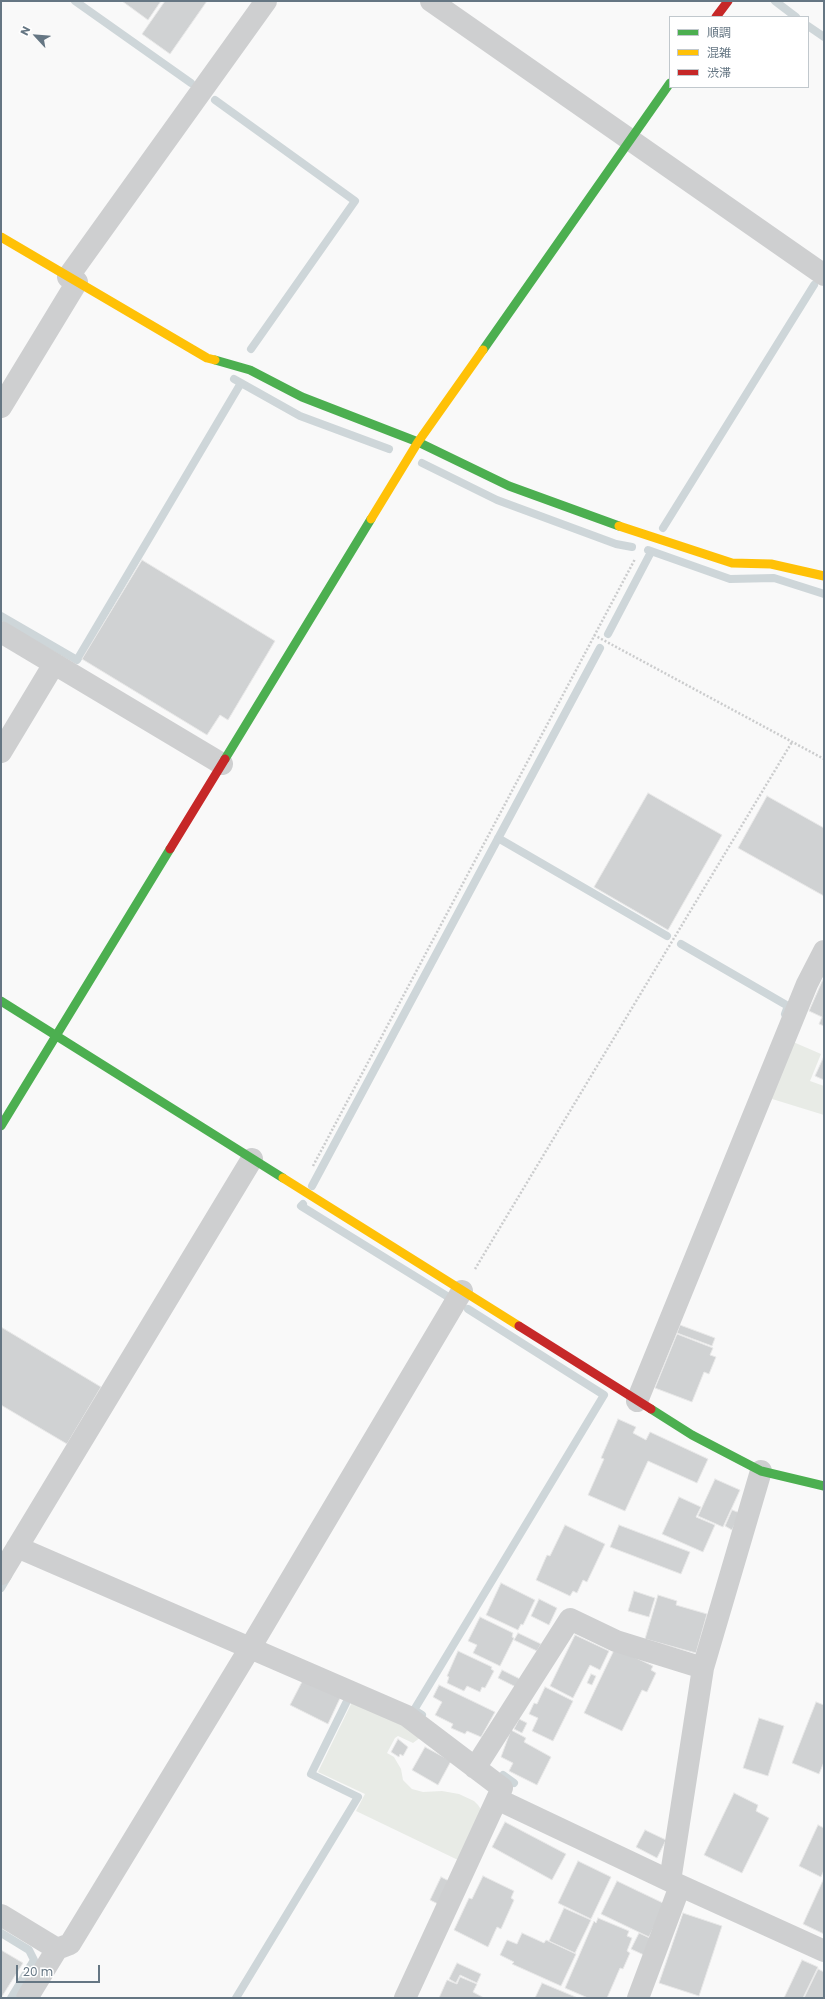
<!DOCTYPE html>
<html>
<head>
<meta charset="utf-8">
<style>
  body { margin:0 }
  #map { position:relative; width:825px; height:1999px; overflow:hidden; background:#f9f9f9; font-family:Poppins,"Noto Sans JP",sans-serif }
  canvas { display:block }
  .frame { position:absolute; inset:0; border:2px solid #657683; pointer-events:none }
  .legend { position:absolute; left:669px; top:16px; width:140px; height:72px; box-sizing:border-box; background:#fff; border:1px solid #c1c8cd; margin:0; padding:5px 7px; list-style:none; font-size:12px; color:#657683 }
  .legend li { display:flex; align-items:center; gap:8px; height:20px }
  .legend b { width:20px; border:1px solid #c1c8cd }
  .north { position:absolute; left:16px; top:16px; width:40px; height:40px; -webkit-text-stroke:3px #fff; paint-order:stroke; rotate:296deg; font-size:11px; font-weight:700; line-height:16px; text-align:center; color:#657683 }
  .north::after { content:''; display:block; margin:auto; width:14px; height:18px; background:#657683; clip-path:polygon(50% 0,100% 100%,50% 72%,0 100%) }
  .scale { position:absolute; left:16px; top:1965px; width:84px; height:18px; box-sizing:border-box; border:2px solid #657683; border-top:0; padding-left:5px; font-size:12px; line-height:14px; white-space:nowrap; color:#657683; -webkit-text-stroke:3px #fff; paint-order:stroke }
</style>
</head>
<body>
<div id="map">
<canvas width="825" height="1999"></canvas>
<div class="frame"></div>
<ul class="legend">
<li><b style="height:5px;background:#4caf50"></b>順調</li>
<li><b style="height:5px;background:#ffc107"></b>混雑</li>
<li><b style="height:5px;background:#c62828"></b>渋滞</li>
</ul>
<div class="north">N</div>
<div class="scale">20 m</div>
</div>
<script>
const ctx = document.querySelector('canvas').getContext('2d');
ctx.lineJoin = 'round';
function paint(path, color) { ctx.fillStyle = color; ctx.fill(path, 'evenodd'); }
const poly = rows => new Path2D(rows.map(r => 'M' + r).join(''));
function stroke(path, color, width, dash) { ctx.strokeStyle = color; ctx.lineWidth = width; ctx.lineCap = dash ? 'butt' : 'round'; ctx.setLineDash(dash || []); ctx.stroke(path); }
paint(poly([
  [791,1041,821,1054,810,1081,824,1086,824,1115,769,1098],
  [354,1698,416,1729,421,1737,413,1743,398,1736,395,1738,387,1753,394,1757,401,1769,403,1780,412,1789,423,1792,442,1791,459,1794,474,1801,478,1805,482,1811,458,1860,356,1811,365,1794,318,1772]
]), '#e8ebe6');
stroke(poly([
  [75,1,191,83],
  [775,1,796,17],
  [808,26,824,37],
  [215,100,355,201,251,349],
  [234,379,300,416,389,449],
  [422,463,497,500,616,544,632,547],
  [663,528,814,285],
  [648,550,730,579,774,578,824,594],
  [1,616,77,660,241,383],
  [608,634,651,552],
  [498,838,667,936],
  [681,944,788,1006,785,1014],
  [312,1186,600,648],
  [303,1204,301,1206,450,1298,447,1303],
  [1,1588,8,1576],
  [422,1715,414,1710,604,1395,468,1309],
  [503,1775,514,1783],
  [1,1933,29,1950,34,1960,11,1998],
  [236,1998,358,1797,311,1774,349,1697]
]), '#ced6d9', 8);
const building = poly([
  [122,1,161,1,148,20,122,1],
  [165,1,207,1,170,54,142,34,165,1],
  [142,560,275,641,228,720,220,715,207,735,82,659,142,560],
  [648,793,722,835,668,930,594,887,648,793],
  [767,796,824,828,824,896,738,848,767,796],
  [824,977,824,1026,819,1024,822,1017,809,1011,824,977],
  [824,1056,824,1080,815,1076,824,1056],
  [680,1325,715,1338,712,1346,677,1333,680,1325],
  [1,1327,101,1387,67,1444,1,1405,1,1327],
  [677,1334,713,1348,710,1355,716,1357,709,1374,704,1372,692,1402,655,1388,677,1334],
  [618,1419,636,1427,633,1433,646,1440,650,1432,708,1459,697,1483,648,1461,625,1511,588,1495,604,1459,601,1458,618,1419],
  [715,1479,740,1490,723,1527,698,1516,715,1479],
  [679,1497,701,1507,696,1517,715,1525,703,1552,662,1534,679,1497],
  [732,1510,740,1513,732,1530,725,1526,732,1510],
  [565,1525,605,1544,587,1582,583,1580,577,1593,573,1591,570,1596,536,1580,547,1555,550,1556,565,1525],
  [619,1525,690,1552,681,1574,610,1547,619,1525],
  [501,1583,535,1600,523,1625,521,1624,518,1630,486,1615,501,1583],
  [634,1591,655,1598,649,1617,628,1611,634,1591],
  [658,1595,677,1601,676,1605,707,1614,696,1653,645,1639,658,1595],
  [539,1599,557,1608,549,1625,531,1616,539,1599],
  [480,1617,513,1633,512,1637,514,1638,500,1666,473,1653,477,1645,468,1641,480,1617],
  [518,1633,541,1644,537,1651,514,1640,518,1633],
  [575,1635,609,1651,600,1670,590,1665,573,1698,550,1686,575,1635],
  [615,1648,653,1666,651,1670,656,1673,647,1692,642,1690,622,1731,584,1713,615,1648],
  [458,1651,492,1667,491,1669,494,1671,485,1688,482,1687,480,1692,467,1686,464,1691,447,1683,449,1677,447,1676,458,1651],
  [502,1670,520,1679,516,1687,498,1678,502,1670],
  [591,1674,596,1676,592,1685,587,1683,591,1674],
  [304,1678,341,1696,328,1724,290,1705,304,1678],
  [439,1685,495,1712,481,1737,467,1731,465,1734,451,1728,453,1724,435,1715,442,1702,433,1697,439,1685],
  [545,1687,573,1701,553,1741,532,1731,538,1718,529,1714,534,1703,537,1704,545,1687],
  [816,1702,824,1705,824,1762,819,1774,792,1763,816,1702],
  [759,1718,784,1726,768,1776,743,1768,759,1718],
  [519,1719,527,1723,522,1733,514,1729,519,1719],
  [511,1730,526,1738,524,1742,551,1757,537,1785,509,1771,513,1763,501,1757,511,1730],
  [398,1739,408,1747,403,1756,400,1754,399,1757,391,1752,398,1739],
  [425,1747,451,1761,438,1785,412,1770,425,1747],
  [734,1793,758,1805,756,1811,769,1818,742,1873,704,1855,734,1793],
  [505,1822,566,1854,552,1880,492,1847,505,1822],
  [818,1825,824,1828,824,1870,821,1877,799,1866,818,1825],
  [645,1830,666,1840,657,1858,636,1847,645,1830],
  [578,1861,611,1877,591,1919,558,1903,578,1861],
  [483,1876,514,1891,511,1898,514,1900,501,1929,497,1927,488,1947,454,1930,469,1898,472,1899,483,1876],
  [441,1877,449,1881,438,1904,430,1900,441,1877],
  [824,1878,824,1934,803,1924,824,1878],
  [617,1881,665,1904,649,1937,601,1914,617,1881],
  [564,1908,591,1920,575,1953,549,1941,564,1908],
  [683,1913,722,1926,699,1996,659,1983,683,1913],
  [598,1918,629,1931,627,1936,632,1938,627,1951,630,1953,623,1969,620,1968,607,1998,588,1998,565,1988,594,1921,596,1923,598,1918],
  [522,1933,544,1943,546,1940,576,1954,561,1986,512,1964,514,1962,500,1955,507,1940,517,1944,522,1933],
  [639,1933,652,1939,644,1955,631,1949,639,1933],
  [1,1950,23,1963,1,1998,1,1950],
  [802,1960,818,1967,803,1998,784,1998,802,1960],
  [457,1963,481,1974,477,1983,460,1975,456,1983,449,1979,457,1963],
  [818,1969,824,1972,824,1998,804,1998,818,1969],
  [460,1977,477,1984,473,1992,484,1998,439,1998,447,1980,457,1984,460,1977],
  [542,1983,578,1998,535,1998,542,1983]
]);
paint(building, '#d0d2d3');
stroke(building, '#e8e8e8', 1);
stroke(poly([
  [594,635,824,759],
  [313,1166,635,559],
  [475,1269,792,742]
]), '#cbcccd', 2.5, [2, 2]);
stroke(poly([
  [431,1,824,275],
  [68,277,266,1],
  [1,407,77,282],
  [1,632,222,764],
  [1,752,54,664],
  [637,1401,807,984,824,951],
  [17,1547,407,1716,502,1788,405,1998],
  [1,1574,252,1159],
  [475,1768,570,1619,616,1641,703,1668],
  [497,1799,670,1881,824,1951],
  [670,1881,703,1668,761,1471],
  [1,1915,57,1949],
  [27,1998,57,1949,70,1944,250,1648,462,1291],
  [638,1998,680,1886]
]), '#cecfd0', 22);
stroke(poly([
  [483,350,670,83],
  [215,360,250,370,302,397,418,442,509,486,619,526],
  [225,759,371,519],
  [1,1001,283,1178],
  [1,1126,170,849],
  [651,1409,692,1435,761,1471,824,1486]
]), '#4caf50', 9);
stroke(poly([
  [1,237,207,358,215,360],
  [371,519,418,442,483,350],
  [619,526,732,563,771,564,824,576],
  [283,1178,519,1326]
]), '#ffc107', 9);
stroke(poly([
  [716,17,728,1],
  [170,849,225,759],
  [519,1326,651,1409]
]), '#c62828', 9);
</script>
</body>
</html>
